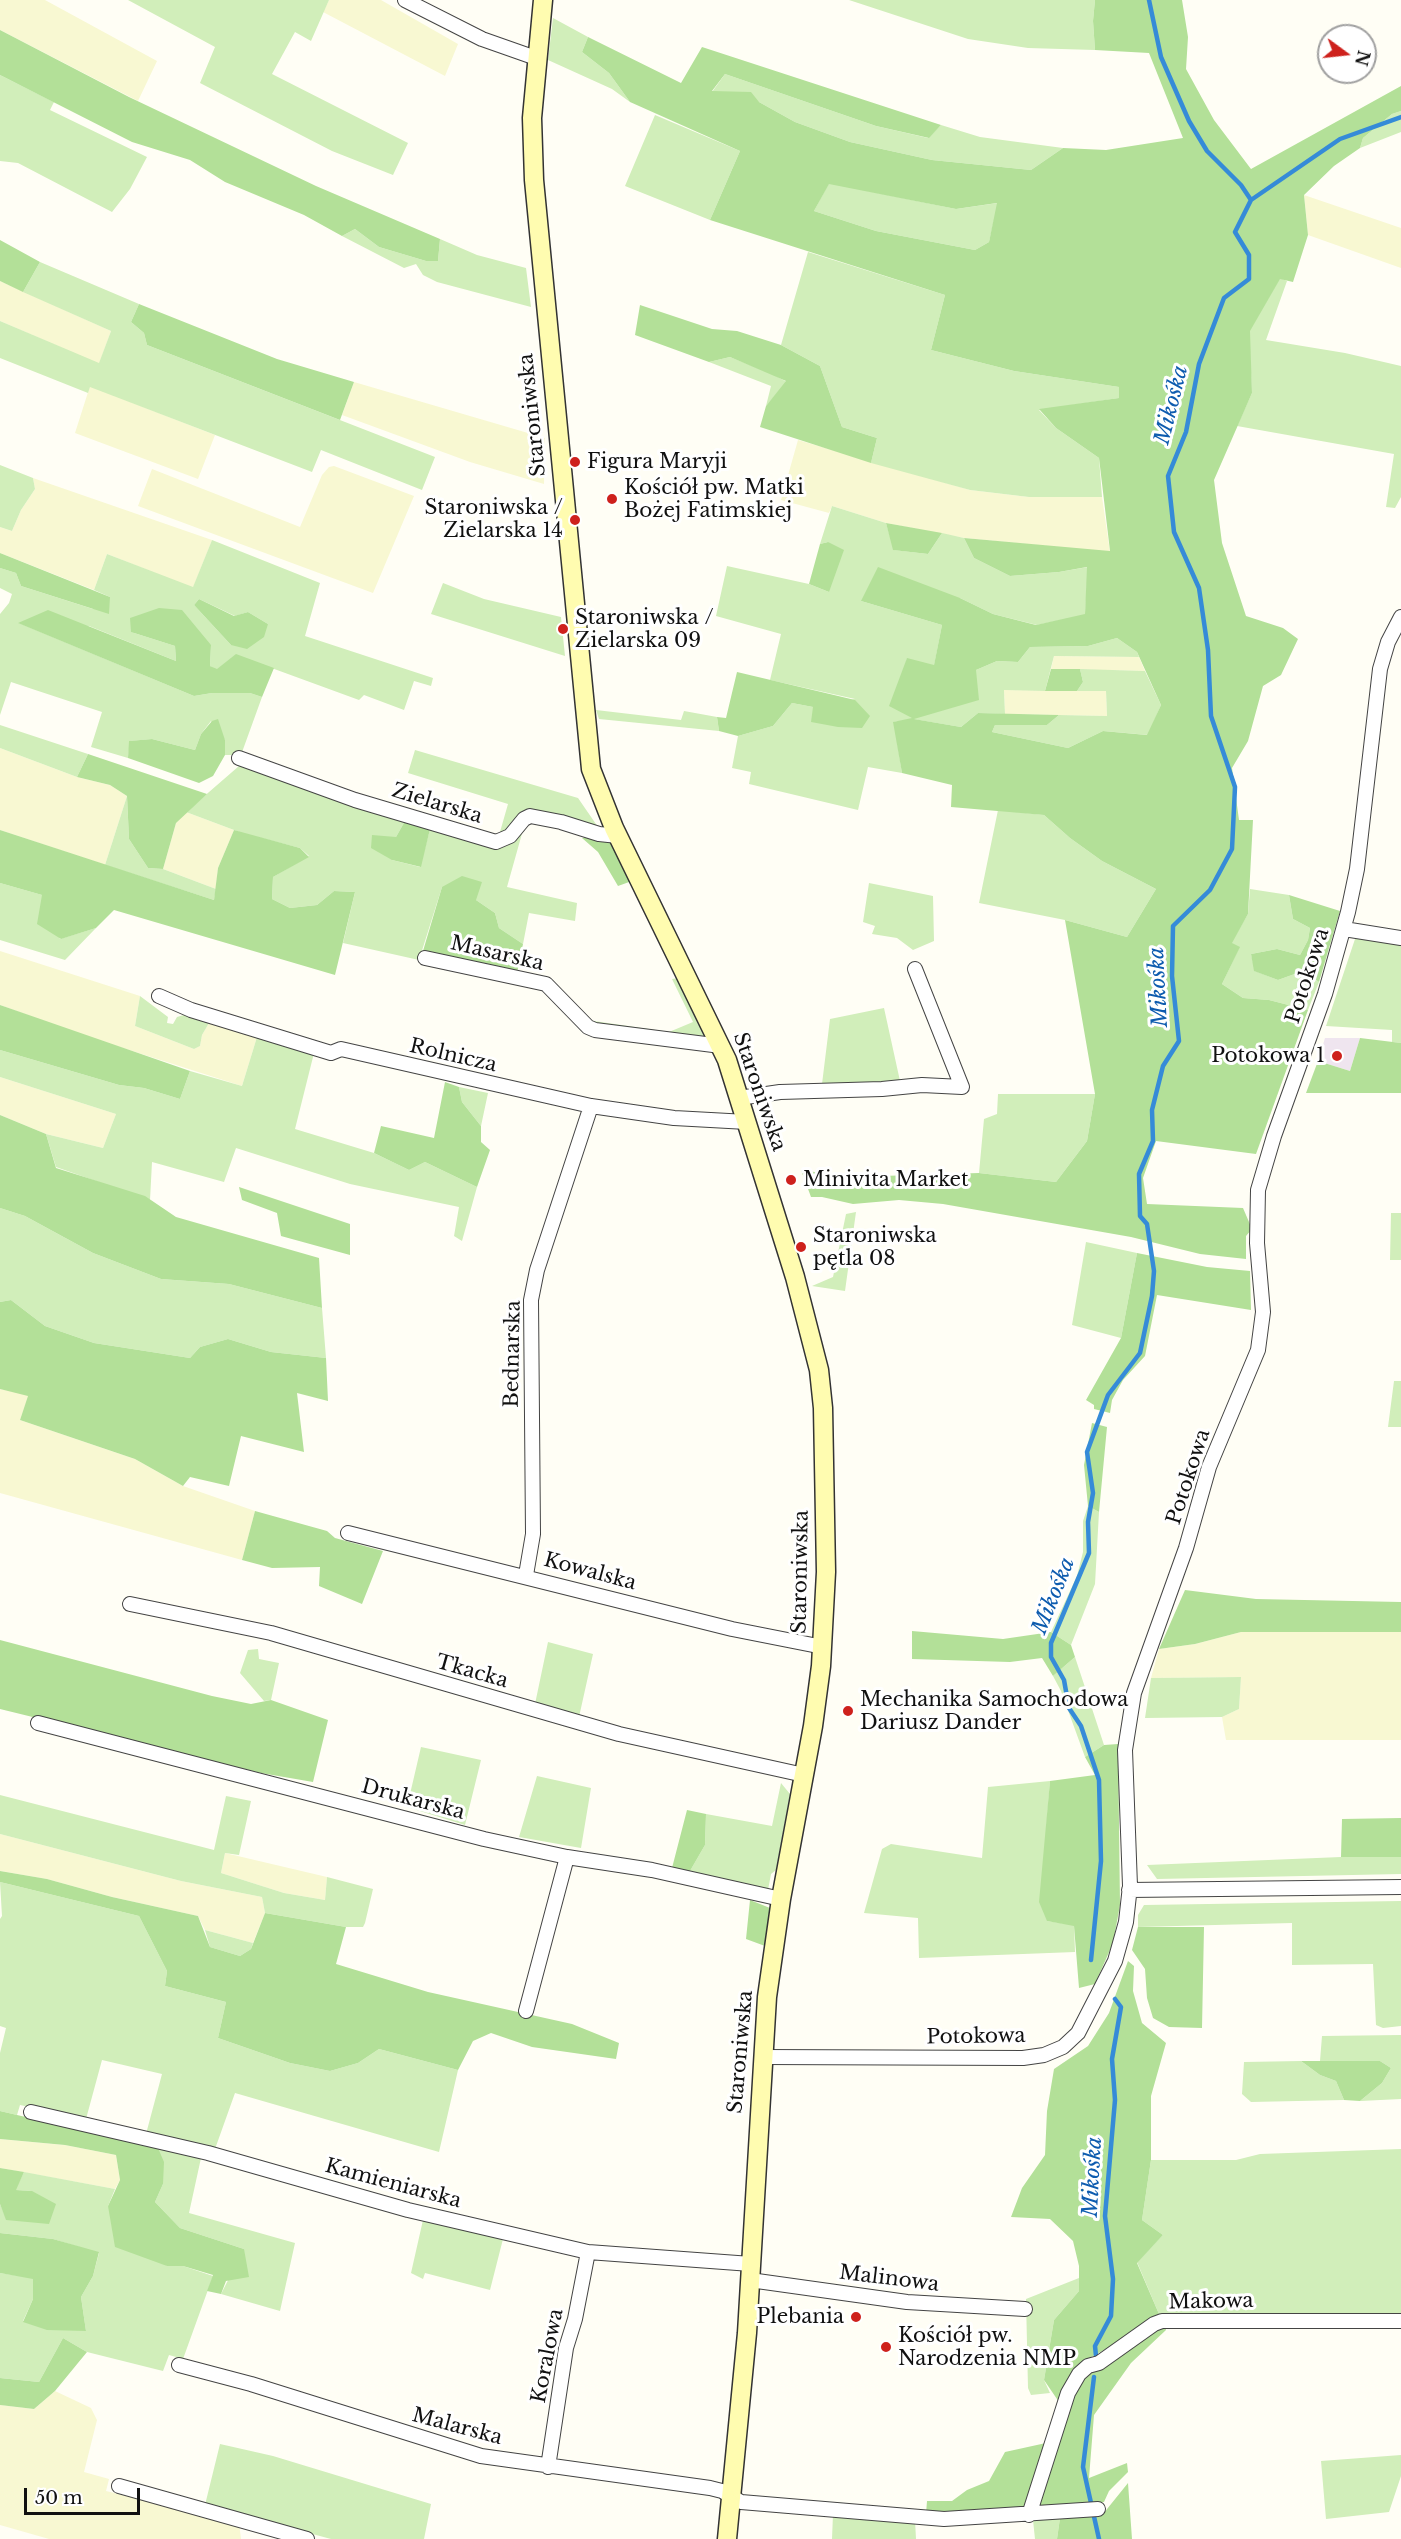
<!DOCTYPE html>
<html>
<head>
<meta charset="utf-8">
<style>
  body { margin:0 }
  #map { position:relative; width:1401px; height:2539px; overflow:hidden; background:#fffef5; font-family:"Libre Baskerville",serif }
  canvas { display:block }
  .north { position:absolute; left:1317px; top:24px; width:60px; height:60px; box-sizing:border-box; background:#fff; border:2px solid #a0a0a0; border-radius:50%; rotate:105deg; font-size:16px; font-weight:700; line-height:24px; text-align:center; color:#111 }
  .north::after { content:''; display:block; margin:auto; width:21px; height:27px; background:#ce211c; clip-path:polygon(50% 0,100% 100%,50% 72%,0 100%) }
  .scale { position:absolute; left:24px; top:2488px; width:116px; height:27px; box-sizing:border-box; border:3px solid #111; border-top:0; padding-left:8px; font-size:18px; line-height:21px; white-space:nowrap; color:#111; -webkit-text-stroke:4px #fff; paint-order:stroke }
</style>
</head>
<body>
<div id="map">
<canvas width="1401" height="2539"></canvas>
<div class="north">N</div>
<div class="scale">50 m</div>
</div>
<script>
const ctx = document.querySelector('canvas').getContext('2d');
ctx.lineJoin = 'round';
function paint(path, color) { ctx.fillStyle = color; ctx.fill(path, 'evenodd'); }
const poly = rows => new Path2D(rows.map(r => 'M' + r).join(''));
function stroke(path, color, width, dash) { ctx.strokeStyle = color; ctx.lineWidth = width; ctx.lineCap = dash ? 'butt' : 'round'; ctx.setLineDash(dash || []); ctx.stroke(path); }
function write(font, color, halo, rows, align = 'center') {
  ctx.font = font + ' "Libre Baskerville",serif'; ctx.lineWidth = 6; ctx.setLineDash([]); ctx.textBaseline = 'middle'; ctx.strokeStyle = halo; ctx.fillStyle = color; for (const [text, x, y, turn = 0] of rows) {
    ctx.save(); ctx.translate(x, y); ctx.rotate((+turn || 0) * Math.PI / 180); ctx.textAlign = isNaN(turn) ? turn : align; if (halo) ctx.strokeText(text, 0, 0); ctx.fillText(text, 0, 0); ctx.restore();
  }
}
paint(poly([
  [1325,1038,1360,1038,1350,1071,1318,1061]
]), '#efe5ef');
paint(poly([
  [0,0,45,0,157,61,138,101,0,30],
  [329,0,381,0,458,44,445,76,323,12],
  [1304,195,1401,228,1401,268,1308,235],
  [0,281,111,331,99,364,0,321],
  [354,382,545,438,544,484,470,462,342,415],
  [90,386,215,435,198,479,75,433],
  [798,440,970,490,1029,497,1102,497,1110,552,964,538,886,523,832,506,829,513,781,500],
  [334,466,414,496,373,593,138,506,152,469,300,527,322,475,329,467],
  [33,478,212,540,193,588,107,554,94,590,0,553,0,527,12,531,21,510,35,489],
  [1054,656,1139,657,1145,671,1051,669],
  [1004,690,1106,691,1107,716,1005,714],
  [0,748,77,777,110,785,127,796,105,865,0,830],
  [186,812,234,830,218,868,216,889,163,869,176,823],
  [0,951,140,996,135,1026,194,1049,200,1046,202,1035,209,1023,257,1037,242,1086,82,1035,0,1005],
  [0,1077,116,1114,103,1148,46,1134,0,1115],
  [0,1389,29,1395,20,1420,135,1459,183,1486,255,1511,242,1560,0,1493],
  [1241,1632,1401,1632,1401,1740,1226,1740,1222,1717,1239,1709,1241,1677,1151,1678,1159,1649,1195,1644],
  [0,1834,181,1881,262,1897,265,1913,253,1943,205,1930,198,1916,112,1897,47,1879,0,1871],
  [225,1853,327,1877,325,1900,284,1893,221,1873],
  [0,2139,65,2145,116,2155,120,2180,115,2189,0,2168],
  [55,2391,91,2408,97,2420,84,2472,109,2479,106,2491,239,2523,241,2539,49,2539,0,2525,0,2405,34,2409]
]), '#f8f8d2');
paint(poly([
  [128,0,329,0,311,41,295,32,272,74,408,143,393,175,332,151,200,83,215,47],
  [849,0,1095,0,1093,21,1095,50,1028,48,968,39],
  [553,18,588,37,582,52,609,73,630,102,612,89,548,60],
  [725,74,876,126,928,138,941,125,980,137,1063,148,1031,170,932,160,850,142,795,122,759,102,712,92],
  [0,75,54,102,50,110,147,157,130,189,112,212,18,163,0,161],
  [1401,111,1401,132,1360,148,1363,138,1392,114],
  [655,115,740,151,710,220,625,186],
  [829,183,956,209,998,203,989,242,975,250,876,231,814,211],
  [355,229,379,247,426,261,438,261,440,239,477,255,526,268,531,307,437,282,423,275,416,264,404,268,342,236],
  [808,252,945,295,931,350,1014,371,1119,387,1119,398,1039,410,1056,428,1099,458,1102,497,1029,497,970,490,871,463,877,438,842,427,820,366,781,345],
  [40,262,139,304,131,322,144,333,147,345,435,457,422,490,321,450,312,472,90,387,88,393,0,358,0,321,99,363,111,331,23,292],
  [1280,278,1287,281,1266,340,1345,353,1401,366,1401,497,1395,508,1386,507,1394,454,1237,426,1252,393,1249,331],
  [730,357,772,374,787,382,766,406,771,386,709,362],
  [0,465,33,478,35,489,21,510,12,531,0,527],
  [832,506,886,523,894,550,928,554,942,533,964,538,974,558,1010,576,1059,572,1088,567,1085,615,1037,625,993,614,960,598,861,601,942,625,934,666,907,659,905,665,976,670,997,661,1018,662,1030,647,1088,646,1117,638,1137,652,1139,657,1054,656,1045,691,1004,690,1005,714,978,713,961,727,913,719,894,722,902,773,868,767,858,810,749,784,751,772,732,768,738,736,773,726,792,703,813,707,855,699,770,680,781,634,716,616,727,566,809,584,829,592,828,542,820,544],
  [212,540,320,583,305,636,433,678,431,686,414,681,404,710,364,695,359,700,236,655,217,670,210,666,211,645,131,632,175,646,176,661,89,626,19,623,194,696,212,693,250,693,262,697,241,755,225,755,225,740,211,721,201,734,195,750,152,739,130,741,128,758,91,747,102,712,11,682,0,715,0,614,9,603,12,594,0,588,0,568,16,573,21,586,93,609,110,597,94,590,107,554,193,587],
  [199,599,235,616,248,612,268,624,231,645,194,605],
  [443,583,484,599,561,617,565,656,431,614],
  [1080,669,1145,671,1161,705,1148,735,1103,731,1068,748,992,732,995,725,1047,725,1059,715,1107,716,1106,691,1077,691,1083,682],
  [596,710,681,720,684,711,717,717,719,731,599,719],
  [0,725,88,754,77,777,0,748],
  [415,750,578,798,598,827,557,816,522,811,498,839,508,804,408,773],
  [239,766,405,821,396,837,392,860,420,867,430,829,496,847,507,846,523,830,507,887,577,903,575,921,529,913,523,944,499,928,495,913,476,900,442,887,419,960,343,943,355,892,334,891,317,905,290,908,272,899,273,877,309,856,300,848,242,833,186,812],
  [127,796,129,839,148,868,163,869,216,889,214,900,105,865],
  [998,810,1044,815,1070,838,1102,861,1156,889,1127,937,1065,920,979,903],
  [0,883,42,895,60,939,96,928,65,960,0,940],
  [869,883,933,896,934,941,913,950,897,938,872,934,875,926,863,922],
  [1250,889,1289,895,1293,919,1310,928,1308,940,1300,955,1277,949,1251,954,1255,971,1278,980,1303,971,1319,982,1308,1010,1269,1000,1243,998,1222,984,1239,948,1231,943,1248,914],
  [1356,936,1401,943,1401,1043,1392,1042,1392,1030,1326,1026],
  [679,978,708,1038,600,1028,594,1021,669,1032,693,1022,672,979],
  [140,996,168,1017,167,1023,173,1024,177,1017,184,1015,209,1023,202,1035,200,1046,194,1049,135,1026],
  [884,1008,900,1081,822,1084,830,1019],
  [257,1037,314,1053,295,1129,374,1153,409,1170,425,1162,477,1187,462,1241,454,1236,459,1207,350,1184,236,1148,224,1182,152,1162,150,1200,56,1167,46,1134,103,1148,116,1114,0,1077,0,1050,119,1085,144,1088,180,1099,190,1071,242,1086],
  [459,1087,488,1093,481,1126,462,1102],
  [998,1094,1095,1094,1087,1141,1056,1182,979,1173,984,1119,997,1114],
  [0,1208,25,1216,93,1253,161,1279,229,1284,322,1308,326,1358,271,1352,228,1339,200,1347,190,1358,94,1343,45,1326,11,1300,0,1302],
  [856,1212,845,1291,812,1286,833,1277,846,1214],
  [1391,1213,1401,1213,1401,1260,1390,1260],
  [1086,1242,1137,1253,1121,1338,1072,1325],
  [1394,1381,1401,1381,1401,1427,1388,1427],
  [1088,1506,1099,1512,1095,1584,1071,1645,1051,1632,1077,1576,1083,1552,1083,1521],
  [548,1642,593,1654,579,1717,535,1704],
  [258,1649,259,1659,279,1663,271,1700,264,1701,240,1673,248,1650],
  [1075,1657,1104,1745,1085,1757,1061,1691,1053,1676],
  [1241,1677,1239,1709,1222,1717,1145,1718,1151,1678],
  [421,1747,481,1760,465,1825,407,1807],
  [537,1776,591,1788,581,1848,519,1837],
  [1050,1781,1046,1832,1047,1921,1074,1925,1075,1952,919,1958,918,1918,864,1913,882,1849,891,1844,982,1858,988,1787],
  [781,1783,790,1794,776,1870,771,1874,768,1890,690,1871,705,1845,706,1814,772,1826],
  [0,1795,214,1850,226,1796,251,1801,239,1855,225,1853,221,1873,284,1893,325,1900,327,1877,373,1889,365,1923,363,1927,346,1927,265,1913,262,1897,181,1881,0,1834],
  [1341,1857,1401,1857,1401,1874,1157,1879,1147,1865],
  [0,1882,139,1916,167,1971,165,1986,226,2002,218,2038,290,2063,330,2071,358,2063,379,2049,458,2070,439,2152,235,2093,215,2149,146,2134,162,2074,102,2060,86,2119,20,2105,17,2115,0,2111,0,2053,6,2028,0,2026,0,1919,2,1916],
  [1401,1901,1401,2026,1383,2028,1376,2025,1373,1964,1292,1965,1292,1923,1138,1927,1138,1915,1144,1905],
  [205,1930,253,1943,251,1949,240,1956,210,1947],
  [1401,2035,1401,2099,1360,2101,1382,2083,1391,2068,1380,2061,1320,2061,1322,2036],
  [1301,2061,1320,2075,1336,2081,1344,2100,1251,2102,1242,2094,1244,2062],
  [158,2148,201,2158,189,2213,295,2243,280,2311,221,2294,244,2249,180,2228,155,2202,163,2184],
  [1401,2149,1401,2316,1159,2314,1137,2262,1163,2235,1142,2220,1151,2160,1236,2160,1260,2154],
  [24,2172,115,2189,108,2206,167,2266,183,2266,213,2276,183,2359,169,2355,163,2371,87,2352,63,2338,39,2382,0,2378,0,2273,33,2278,33,2299,23,2321,86,2331,81,2297,93,2276,99,2253,53,2239,0,2233,0,2204,7,2220,32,2191,15,2190],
  [423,2220,503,2239,490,2290,425,2273,423,2279,411,2273],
  [1079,2278,1079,2291,1054,2320,1044,2380,1050,2393,1031,2395,1028,2388,1026,2299],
  [220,2444,273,2456,431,2504,424,2539,331,2539,205,2505],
  [1401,2455,1401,2476,1389,2512,1326,2519,1321,2461],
  [833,2514,915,2520,916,2539,832,2539],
  [1060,2518,1057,2539,1035,2539,1033,2520]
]), '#d1eeba');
paint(poly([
  [1095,0,1182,0,1188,37,1186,69,1214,120,1251,169,1401,86,1401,111,1392,114,1363,138,1360,148,1334,166,1304,195,1308,235,1293,282,1280,279,1250,331,1252,393,1214,480,1222,543,1246,616,1283,628,1298,639,1281,675,1263,686,1248,741,1232,768,1239,820,1253,820,1248,914,1232,943,1240,947,1222,984,1243,998,1269,1000,1308,1010,1256,1154,1156,1141,1143,1178,1147,1204,1243,1208,1252,1229,1246,1236,1246,1259,1200,1254,1131,1237,943,1204,899,1200,853,1204,822,1197,811,1197,801,1170,849,1177,979,1173,1056,1182,1087,1141,1095,1094,1065,920,1127,937,1156,889,1102,861,1070,838,1044,815,951,807,952,785,902,773,893,722,912,718,889,706,907,658,934,665,942,625,861,601,878,567,960,598,993,614,1036,625,1085,614,1087,567,1059,572,1010,576,974,558,964,538,1110,551,1099,458,1056,428,1039,409,1119,398,1119,387,1014,371,931,350,945,295,710,220,740,151,630,102,609,73,582,52,588,37,681,83,702,47,941,125,929,138,876,126,725,74,712,91,751,92,759,102,795,122,850,142,932,160,1031,170,1063,148,1106,150,1183,138,1149,53,1095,50,1093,21],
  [829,184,956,209,997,203,989,242,975,250,876,231,814,211],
  [1117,638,1137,652,1161,705,1147,735,1103,731,1068,748,992,732,995,725,1047,725,1059,715,978,713,961,727,914,719,979,700,976,670,997,661,1018,662,1030,647,1088,646],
  [0,30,129,97,316,186,440,239,438,261,426,261,379,247,355,229,342,236,304,215,225,182,190,160,132,142,6,78,0,75],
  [0,240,40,262,23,292,0,281],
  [139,304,277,359,354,382,340,420,147,345,144,333,131,322],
  [640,305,712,329,737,331,781,345,820,366,842,427,877,438,871,463,760,427,766,406,786,381,730,357,709,362,635,335],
  [886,523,942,533,928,554,893,550],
  [828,542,844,550,829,592,809,584,820,544],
  [0,553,110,597,109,614,21,586,16,573,0,568],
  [199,599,234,616,248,612,268,624,264,637,247,649,231,645,194,605],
  [159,608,182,610,211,645,210,666,217,669,236,654,274,668,262,697,250,693,212,693,194,696,18,623,48,610,176,661,175,646,131,632,130,618],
  [1051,669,1080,669,1083,682,1077,691,1045,691],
  [737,672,855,700,870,716,862,728,838,727,811,722,813,707,792,703,773,726,738,736,719,731,717,717,726,718],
  [218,719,225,740,225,755,213,776,199,783,128,758,129,741,152,739,195,750,201,734,212,721],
  [88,754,207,794,176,823,163,869,148,868,129,839,127,796,110,785,77,777],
  [405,821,430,829,421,867,392,860,371,848,372,835,396,837],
  [0,830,214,900,218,868,234,830,300,848,309,857,273,877,272,899,290,908,317,905,334,891,355,892,335,975,114,910,96,928,61,939,37,924,42,895,0,883],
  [594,837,613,843,632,881,618,886,598,852,582,838],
  [462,876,482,882,476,900,495,913,499,928,523,944,517,973,423,951,442,887],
  [1289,895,1340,911,1319,982,1303,971,1278,980,1254,971,1251,954,1277,949,1300,955,1308,940,1310,928,1293,919],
  [0,1005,190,1071,180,1099,144,1088,119,1085,0,1050],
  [1360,1038,1401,1043,1401,1093,1306,1093,1318,1061,1350,1071],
  [445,1082,459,1087,462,1102,481,1126,481,1142,490,1150,477,1187,425,1162,409,1170,374,1153,381,1126,434,1138],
  [0,1115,46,1134,56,1168,145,1196,176,1217,319,1258,322,1308,229,1284,161,1279,93,1253,25,1216,0,1208],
  [239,1187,350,1224,350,1255,281,1236,277,1213,242,1200],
  [1137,1253,1207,1267,1250,1271,1251,1310,1157,1295,1145,1356,1123,1380,1112,1400,1110,1413,1094,1409,1094,1405,1086,1400,1121,1338],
  [11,1300,45,1326,94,1343,190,1358,200,1347,228,1339,271,1352,326,1358,328,1401,297,1393,304,1452,241,1436,229,1486,190,1477,183,1486,135,1459,20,1420,28,1396,0,1389,0,1302],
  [1092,1423,1107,1427,1099,1512,1088,1506,1084,1465],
  [255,1511,327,1531,335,1538,383,1551,362,1604,319,1586,320,1567,272,1568,242,1560],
  [1185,1590,1256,1599,1401,1602,1401,1632,1241,1632,1195,1644,1159,1649],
  [912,1631,1003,1639,1051,1632,1071,1645,1075,1657,1053,1676,1042,1658,1010,1662,912,1659],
  [0,1640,212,1696,251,1704,271,1700,328,1720,313,1782,261,1773,0,1709],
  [1118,1744,1120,1905,1113,1943,1095,1984,1079,1988,1074,1926,1047,1921,1039,1902,1050,1781,1095,1775,1085,1757,1104,1745],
  [687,1810,706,1814,705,1845,690,1871,672,1868],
  [1401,1818,1401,1857,1341,1857,1342,1819],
  [0,1871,47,1879,112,1897,198,1916,210,1947,240,1956,251,1949,265,1913,346,1927,336,1964,428,1992,572,2024,619,2043,616,2059,532,2047,491,2033,473,2041,458,2070,379,2049,358,2063,330,2071,290,2063,218,2038,226,2002,165,1986,167,1971,139,1916,0,1882],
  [750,1900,770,1908,765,1946,746,1939],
  [1138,1927,1204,1927,1202,2028,1169,2027,1153,2018,1147,1998,1145,1969,1132,1950],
  [1128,1961,1134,1966,1133,1991,1142,2023,1166,2043,1151,2096,1151,2160,1142,2220,1163,2235,1137,2263,1159,2314,1128,2337,1080,2363,1059,2402,1044,2380,1054,2320,1079,2291,1079,2266,1073,2241,1050,2219,1011,2217,1022,2188,1045,2155,1047,2111,1054,2069,1088,2046,1109,2013],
  [1301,2061,1380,2061,1391,2068,1382,2083,1360,2101,1344,2100,1336,2081,1320,2075],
  [0,2111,158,2148,164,2162,163,2184,155,2202,180,2228,244,2249,249,2277,226,2281,221,2294,207,2291,213,2275,183,2266,167,2266,115,2247,108,2206,120,2180,116,2155,65,2145,0,2139],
  [0,2168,24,2172,16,2190,32,2191,56,2204,49,2224,6,2220,0,2204],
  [0,2233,53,2239,99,2252,93,2276,81,2297,86,2331,47,2330,23,2322,33,2299,33,2279,0,2273],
  [1165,2324,1166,2330,1131,2363,1094,2415,1089,2478,1127,2463,1128,2472,1109,2491,1104,2502,1034,2512,1076,2388,1085,2374],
  [63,2338,87,2352,55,2391,34,2409,0,2405,0,2378,39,2382],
  [1046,2443,1029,2507,926,2514,927,2501,952,2501,967,2490,989,2481,1005,2452],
  [1128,2483,1132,2539,1057,2539,1060,2518,1103,2514]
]), '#b3e098');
stroke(poly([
  [1149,0,1161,57,1189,121,1207,151,1241,185,1251,200],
  [1091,1960,1101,1861,1099,1780,1081,1726,1069,1708,1064,1680,1051,1657,1051,1643,1089,1553,1088,1522,1093,1493,1087,1452,1108,1395,1140,1353,1152,1296,1154,1271,1147,1224,1140,1216,1139,1174,1153,1141,1152,1110,1163,1066,1179,1041,1172,976,1173,926,1210,890,1232,849,1235,787,1211,716,1208,650,1199,588,1174,532,1168,476,1186,432,1199,364,1224,298,1249,279,1249,255,1235,232,1251,200,1340,139,1401,117],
  [1096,2356,1095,2346,1111,2316,1113,2279,1105,2216,1115,2100,1112,2059,1121,2007,1115,1999],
  [1094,2377,1083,2467,1099,2539]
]), '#358bd8', 4.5);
const street = poly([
  [405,0,482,39,536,58],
  [239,758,355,800,496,842,510,836,524,819,530,816,561,822,599,834,618,836],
  [1344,929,1401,938],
  [425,958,546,984,588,1027,595,1030,721,1046],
  [159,996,191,1010,331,1053,341,1049,591,1106,674,1118,747,1122],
  [739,1098,780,1092,882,1089,922,1085,962,1087,915,969],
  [348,1533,732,1629,823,1647],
  [526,1575,533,1534,531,1300,537,1270,591,1106],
  [130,1604,271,1633,619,1734,804,1775],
  [38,1723,484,1839,567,1857,652,1870,781,1899],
  [1129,1890,1401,1887],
  [526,2011,567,1857],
  [763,2057,1023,2058,1044,2055,1063,2047,1078,2033,1115,1961,1126,1922,1130,1886,1125,1750,1134,1693,1186,1548,1209,1467,1258,1350,1263,1312,1257,1243,1258,1190,1274,1136,1325,994,1348,912,1357,869,1380,669,1388,642,1401,617],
  [31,2112,208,2153,408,2210,588,2252,751,2264],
  [750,2280,907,2302,1025,2309],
  [179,2365,251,2384,481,2456,710,2488,722,2491,741,2502,944,2519,1098,2509],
  [548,2467,566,2348,575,2319,588,2252],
  [119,2486,307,2539],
  [1029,2515,1068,2393,1079,2374,1088,2366,1099,2363,1154,2324,1162,2321,1401,2321]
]);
const secondary = poly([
  [543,0,532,118,534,180,591,769,614,828,727,1060,795,1277,819,1370,823,1408,826,1572,821,1666,813,1726,781,1899,767,1997,747,2333,727,2539]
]);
stroke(street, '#444', 16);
stroke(secondary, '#333', 21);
stroke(street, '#fff', 14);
stroke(secondary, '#fffcb0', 18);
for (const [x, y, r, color] of [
  [575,462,6,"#ce211c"],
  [612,499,6,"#ce211c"],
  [575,520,6,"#ce211c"],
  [563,629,6,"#ce211c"],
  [1337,1056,6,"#ce211c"],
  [791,1180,6,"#ce211c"],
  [801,1247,6,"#ce211c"],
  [848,1711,6,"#ce211c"],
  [856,2317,6,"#ce211c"],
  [886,2347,6,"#ce211c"]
]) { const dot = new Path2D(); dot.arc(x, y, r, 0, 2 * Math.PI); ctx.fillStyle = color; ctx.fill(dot); stroke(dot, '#fff', 2); }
write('20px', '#111', '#fff', [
  ["Staroniwska",533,415,-96],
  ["Zielarska",437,804,17],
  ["Masarska",497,954,13],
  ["Potokowa",1308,976,-72],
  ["Rolnicza",453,1056,13],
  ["Staroniwska",759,1092,71],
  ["Bednarska",513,1354,-89],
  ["Potokowa",1189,1477,-72],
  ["Kowalska",590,1572,15],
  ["Staroniwska",801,1572,-89],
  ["Tkacka",472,1672,16],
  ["Drukarska",413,1800,15],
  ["Potokowa",976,2037,-1],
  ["Staroniwska",741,2052,-85],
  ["Kamieniarska",393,2184,15],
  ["Malinowa",889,2279,7],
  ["Makowa",1211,2302,-1],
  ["Koralowa",548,2356,-79],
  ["Malarska",457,2427,15]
]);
write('20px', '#111', '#fff', [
  ["Figura Maryji",587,462],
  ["Kościół pw. Matki",624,488],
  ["Bożej Fatimskiej",624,511],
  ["Staroniwska /",563,508,"right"],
  ["Zielarska 14",563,531,"right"],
  ["Staroniwska /",575,618],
  ["Zielarska 09",575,641],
  ["Potokowa 1",1325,1056,"right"],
  ["Minivita Market",803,1180],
  ["Staroniwska",813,1236],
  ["pętla 08",813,1259],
  ["Mechanika Samochodowa",860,1700],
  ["Dariusz Dander",860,1723],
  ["Plebania",844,2317,"right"],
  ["Kościół pw.",898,2336],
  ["Narodzenia NMP",898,2359]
], 'left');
write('italic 21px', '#0e5caf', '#fff', [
  ["Mikośka",1172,405,-76],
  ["Mikośka",1159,987,-93],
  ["Mikośka",1054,1596,-68],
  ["Mikośka",1093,2177,-87]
]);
</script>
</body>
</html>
